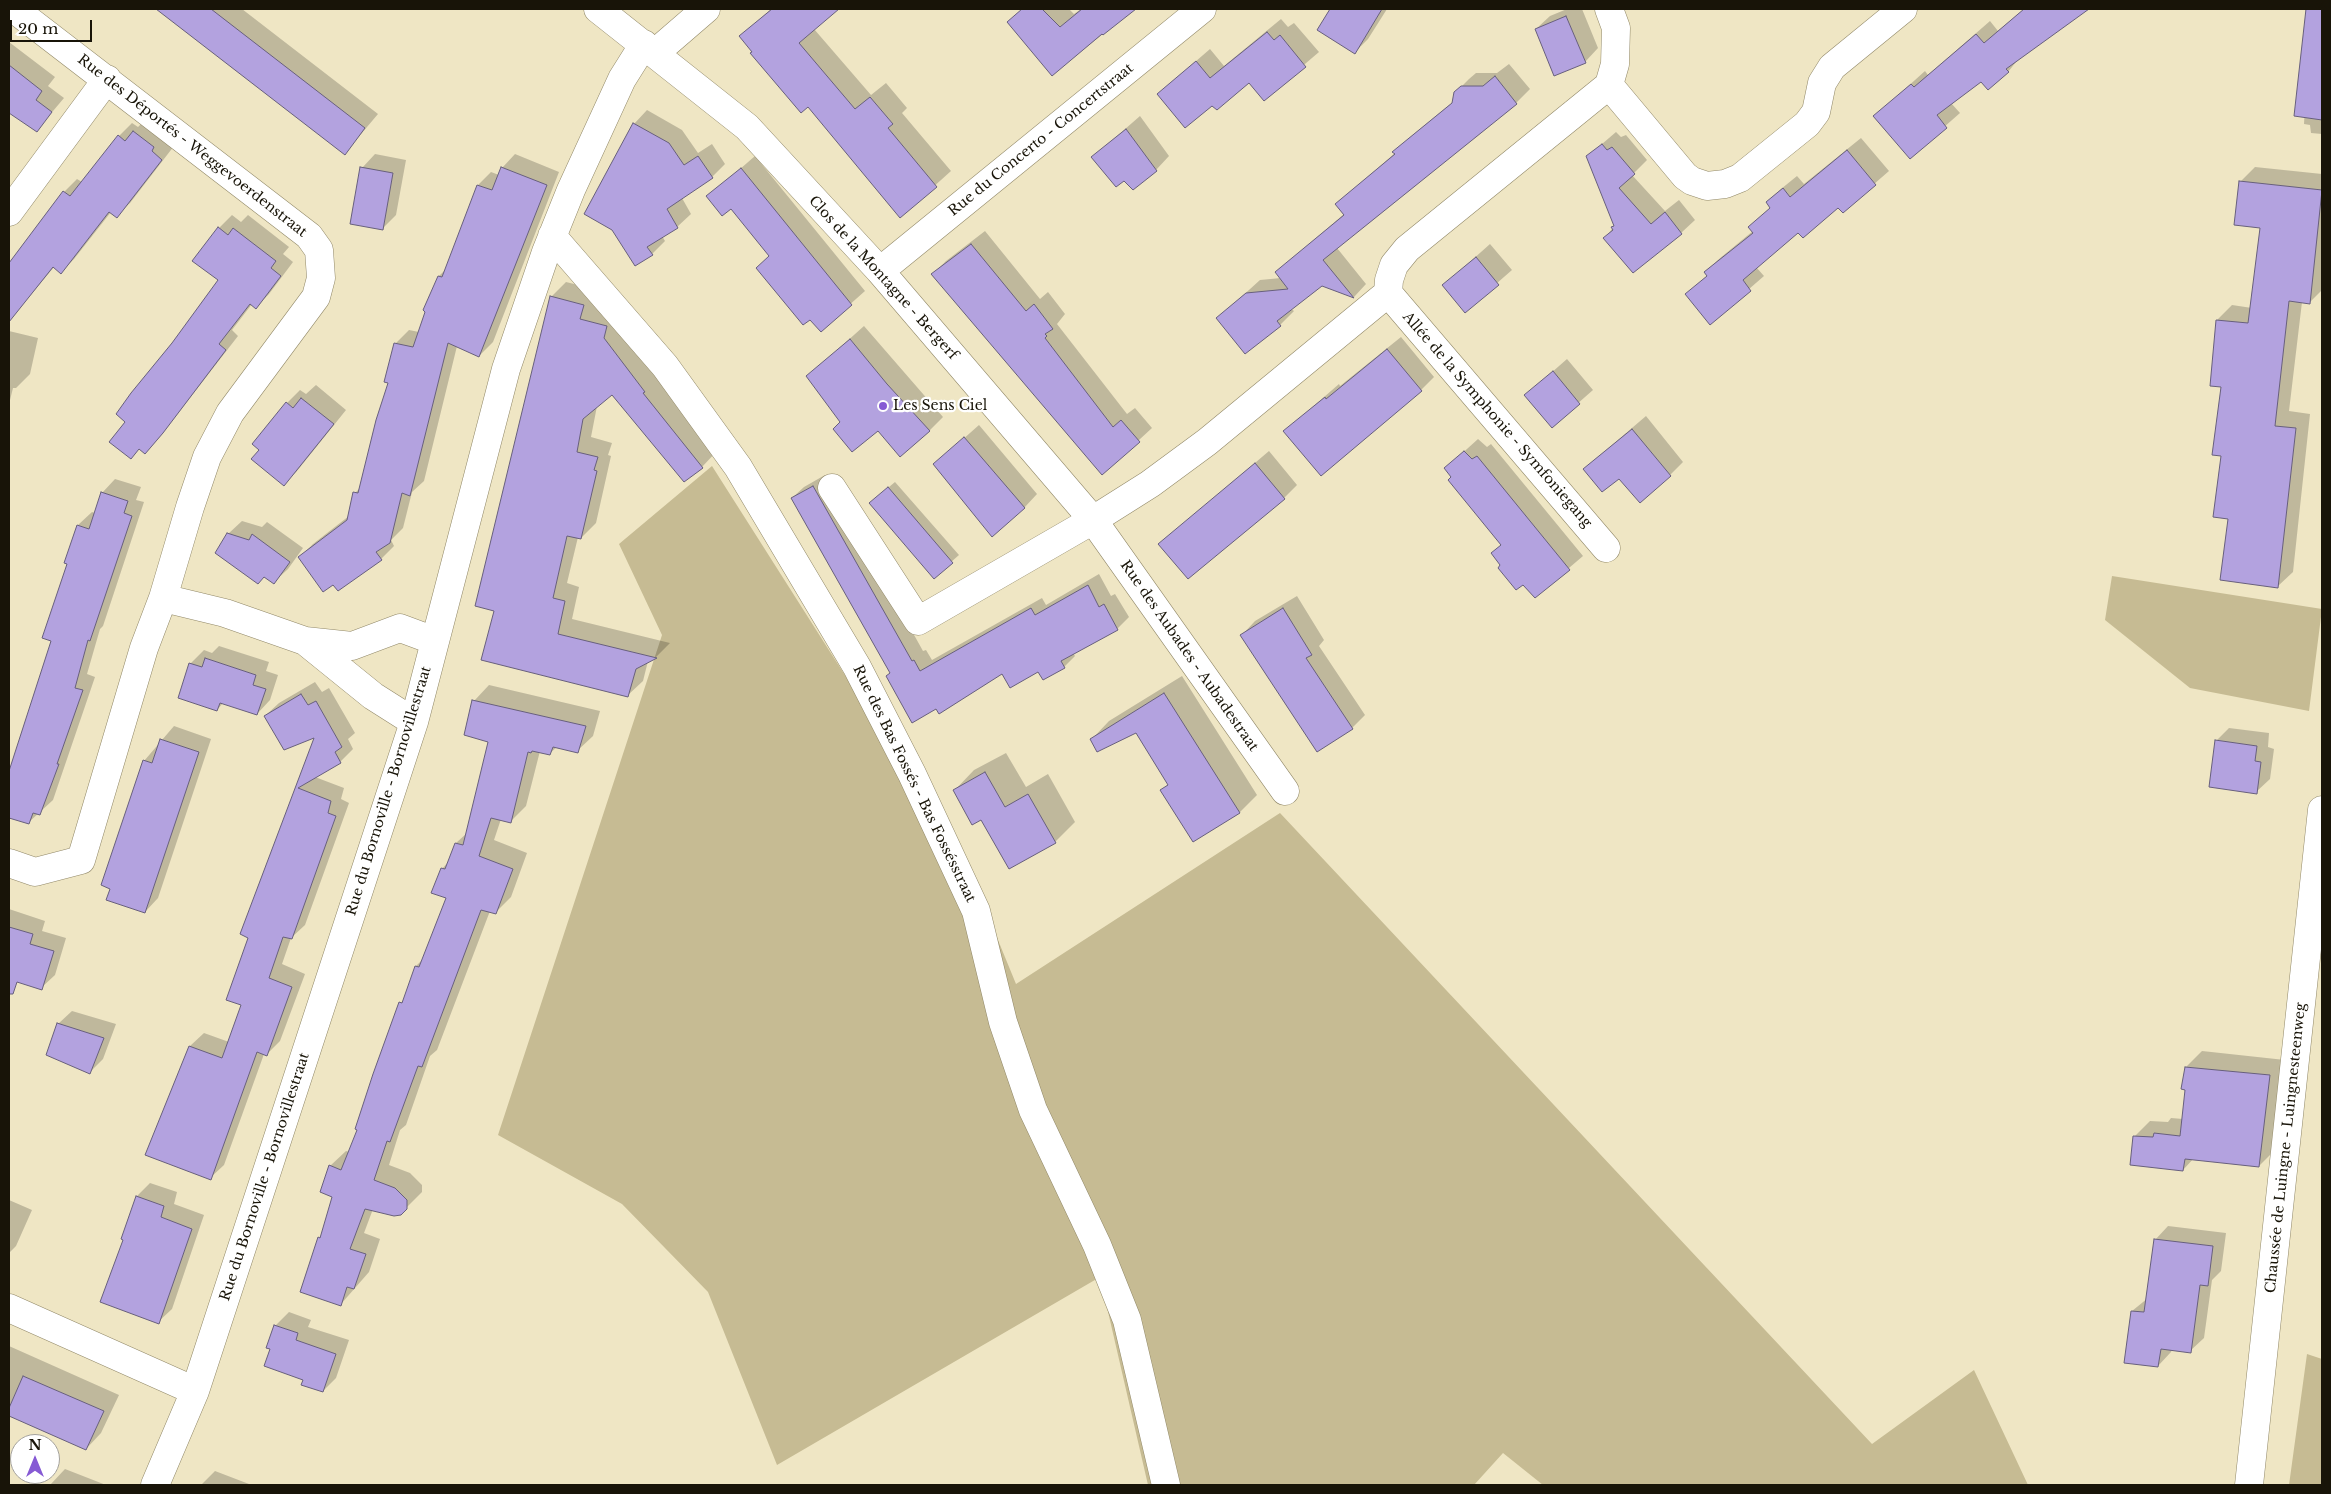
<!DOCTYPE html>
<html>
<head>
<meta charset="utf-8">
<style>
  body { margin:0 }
  #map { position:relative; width:2331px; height:1494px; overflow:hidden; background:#efe6c4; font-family:"Libre Baskerville",serif }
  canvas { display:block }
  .frame { position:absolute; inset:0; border:10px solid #181408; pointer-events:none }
  .north { position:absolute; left:10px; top:1434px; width:50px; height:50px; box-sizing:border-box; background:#fff; border:1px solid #a3a19c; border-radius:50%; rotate:0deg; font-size:14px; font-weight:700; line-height:20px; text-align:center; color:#181408 }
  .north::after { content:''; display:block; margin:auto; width:18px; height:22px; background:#865ad4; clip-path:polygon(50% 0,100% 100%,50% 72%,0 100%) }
  .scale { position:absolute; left:10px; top:20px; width:82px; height:22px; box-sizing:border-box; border:2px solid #181408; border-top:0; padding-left:6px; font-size:15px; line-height:18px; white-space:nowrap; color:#181408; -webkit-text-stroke:4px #fff; paint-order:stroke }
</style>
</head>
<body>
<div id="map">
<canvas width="2331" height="1494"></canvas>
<div class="frame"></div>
<div class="north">N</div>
<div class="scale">20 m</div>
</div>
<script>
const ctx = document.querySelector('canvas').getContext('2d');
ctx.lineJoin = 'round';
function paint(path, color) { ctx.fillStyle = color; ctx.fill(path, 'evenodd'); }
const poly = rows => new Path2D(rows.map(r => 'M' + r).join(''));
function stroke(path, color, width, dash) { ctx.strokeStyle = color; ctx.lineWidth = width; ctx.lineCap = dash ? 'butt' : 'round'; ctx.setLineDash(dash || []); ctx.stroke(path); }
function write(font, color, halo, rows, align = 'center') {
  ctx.font = font + ' "Libre Baskerville",serif'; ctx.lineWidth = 4.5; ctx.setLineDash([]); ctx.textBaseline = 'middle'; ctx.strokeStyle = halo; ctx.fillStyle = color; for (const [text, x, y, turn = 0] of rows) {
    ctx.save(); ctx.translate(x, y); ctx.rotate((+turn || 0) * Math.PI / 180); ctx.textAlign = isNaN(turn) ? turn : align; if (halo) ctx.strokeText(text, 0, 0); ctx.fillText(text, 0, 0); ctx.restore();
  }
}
paint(poly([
  [712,466,874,721,982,901,1016,984,1280,813,1872,1444,1974,1370,2028,1485,1543,1485,1503,1453,1474,1485,1148,1485,1100,1277,777,1465,708,1292,622,1204,498,1135,662,635,619,544],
  [2112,576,2322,609,2309,711,2190,688,2105,620],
  [2307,1354,2322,1359,2322,1485,2289,1485]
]), '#c6bb93');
paint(poly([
  [159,9,242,9,378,114,345,153],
  [771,9,837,9,814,29,871,95,886,83,907,108,902,113,951,171,901,216,808,105,741,36],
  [1028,9,1069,9,1074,14,1081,9,1134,9,1053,74,1025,11],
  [1331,9,1387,9,1368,39,1355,52,1319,29],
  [1567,9,1582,9,1598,48,1585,62,1536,29,1550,16],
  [2024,9,2083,9,2073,19,2020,57,2008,72,1981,80,1951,103,1960,113,1910,157,1875,116,1925,71,1928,75,1990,21,1998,31],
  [2310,9,2322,9,2322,134,2311,133,2310,125,2304,124],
  [1281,19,1288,27,1294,23,1319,52,1264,99,1249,81,1212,104,1158,94,1210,49,1224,66],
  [9,42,55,77,48,86,64,98,37,130,9,112],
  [1509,64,1530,89,1516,103,1337,248,1366,284,1354,297,1322,284,1291,309,1294,311,1280,325,1245,352,1218,318,1260,280,1281,278,1277,272,1344,214,1337,204,1395,153,1408,139,1454,101,1455,93,1469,79,1476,73,1497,73],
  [647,110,682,130,698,153,712,144,725,164,712,177,682,198,691,214,677,227,662,236,665,241,652,254,635,265,634,124],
  [1140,116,1169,156,1156,170,1093,157],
  [147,118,174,146,130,203,116,216,111,212,74,259,61,272,54,267,9,321,9,264,64,192,77,179,82,182,119,136,132,123,138,127],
  [1616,132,1621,137,1626,135,1647,160,1632,175,1665,211,1679,200,1695,220,1681,233,1633,271,1605,238,1615,225,1588,156],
  [1861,138,1889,171,1843,211,1839,206,1798,232,1756,267,1764,276,1710,323,1687,294,1708,275,1705,272,1719,259,1753,231,1771,207,1767,202,1781,189,1797,176,1804,184],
  [375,154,406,160,396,215,382,229,362,168],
  [515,154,559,172,493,342,479,356,457,346,424,481,412,492,403,528,391,540,394,546,381,559,333,583,300,557,313,544,349,516,355,493,362,486,389,382,386,381,396,343,409,330,419,332,439,276,446,269,478,185,491,172,499,175,502,168],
  [755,156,865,291,821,330,771,256,731,207,708,197],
  [2255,167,2322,174,2322,290,2309,303,2302,302,2289,411,2310,414,2293,572,2278,586,2230,517,2222,455,2222,386,2217,320,2232,305,2252,308,2261,227,2240,182],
  [232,215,241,222,248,215,289,247,283,254,293,262,269,294,256,307,252,304,232,330,238,336,158,439,145,453,140,448,131,457,127,422,173,344,219,280,219,228],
  [985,231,1040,299,1048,292,1065,314,1057,324,1127,414,1135,408,1152,428,1102,474,933,274,946,261],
  [1490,244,1512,270,1465,311,1444,285],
  [566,282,598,290,621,311,716,452,702,467,612,393,597,406,591,437,612,443,608,455,611,456,596,523,581,538,578,537,567,583,579,587,572,619,670,643,656,657,648,661,643,681,628,695,496,610,551,297],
  [864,326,943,417,929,431,879,429,842,422,807,377],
  [9,331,38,338,30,374,16,388,13,388,9,404],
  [1401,337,1434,377,1421,390,1285,431,1339,384,1340,386],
  [1567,359,1593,390,1552,426,1526,395],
  [316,385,346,410,297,471,284,484,261,450,287,403,300,390,306,394],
  [1646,416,1683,462,1670,475,1619,477,1584,469],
  [979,425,1037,494,1024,508,935,464],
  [1478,439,1487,447,1491,444,1583,556,1535,597,1502,565,1493,553,1502,544,1446,468],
  [1269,451,1297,485,1284,498,1160,544],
  [825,475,923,651,926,650,932,660,1042,598,1046,605,1099,574,1111,596,1115,594,1129,617,1117,629,1073,653,1075,656,1064,667,1003,672,936,708,891,672,792,498,804,487],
  [115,479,141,487,136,500,144,502,103,626,100,629,87,674,95,677,53,800,29,822,9,816,9,768,12,765,53,640,68,563,66,562,78,525,92,512,95,513,102,493],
  [895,482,959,555,934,577,877,497],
  [242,521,262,527,267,522,303,548,288,569,274,582,228,534],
  [1297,596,1324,640,1319,646,1365,715,1352,728,1242,635,1255,621],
  [219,646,269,662,266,671,278,675,270,700,257,714,223,703,217,710,190,664,204,650,212,653],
  [1182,676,1257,795,1240,812,1193,841,1162,790,1169,783,1137,732,1092,739,1109,721],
  [315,682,322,692,329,688,355,733,348,739,353,749,340,762,315,777,344,788,341,799,349,803,305,925,291,938,282,964,305,974,280,1041,266,1055,264,1054,224,1165,210,1178,190,1046,204,1033,229,1042,243,1004,250,937,242,933,316,735,265,716,279,703],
  [489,685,600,711,593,736,577,751,557,747,550,753,540,751,526,806,510,822,501,819,494,840,527,853,511,897,495,913,490,911,437,1050,430,1056,406,1125,400,1130,389,1165,410,1173,422,1185,422,1192,401,1213,373,1209,364,1233,380,1239,369,1272,341,1304,319,1238,323,1234,333,1196,330,1166,346,1151,350,1152,401,1003,404,999,416,966,423,959,447,897,442,869,449,861,456,843,467,833,489,741,474,701],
  [174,726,211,739,158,898,145,912,144,761],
  [2229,728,2269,733,2268,747,2274,749,2270,779,2256,792,2216,741],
  [1006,753,1026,787,1048,774,1075,822,1055,842,981,818,954,791,974,770],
  [9,909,45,921,42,931,66,938,55,975,41,988,9,978],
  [72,1011,116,1024,103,1059,90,1072,58,1024],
  [2202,1051,2285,1060,2275,1150,2259,1166,2194,1158,2183,1170,2134,1137,2150,1121,2168,1122,2171,1118,2183,1119,2187,1089,2186,1067],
  [150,1183,177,1192,174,1204,204,1215,172,1309,158,1322,125,1239,137,1196],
  [9,1200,32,1210,16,1246,9,1253],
  [2168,1226,2226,1233,2221,1271,2212,1280,2204,1338,2190,1351,2172,1349,2171,1352,2158,1366,2132,1311,2148,1298,2155,1240],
  [289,1312,311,1320,308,1327,349,1340,336,1378,323,1391,304,1379,272,1349,275,1326],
  [9,1346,119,1395,101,1433,86,1449,9,1415],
  [65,1469,106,1485,50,1485],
  [215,1471,249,1484,249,1485,201,1485]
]), '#0003');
const building = poly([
  [156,9,211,9,365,128,345,155,156,9],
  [772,9,839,9,799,43,855,109,870,97,893,124,888,128,937,187,900,218,808,107,801,113,750,53,752,52,739,36,772,9],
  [1022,9,1042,9,1060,27,1082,9,1136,9,1103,35,1102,34,1052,76,1007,22,1022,9],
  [1330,9,1382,9,1355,54,1317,30,1330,9],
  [2024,9,2089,9,2006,69,2009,72,1988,90,1981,82,1937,115,1947,128,1910,159,1873,116,1911,84,1914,87,1976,34,1984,43,2024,9],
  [2306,9,2322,9,2322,120,2294,116,2306,9],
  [1566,16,1586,63,1554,76,1535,29,1566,16],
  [1267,32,1274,40,1280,35,1306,67,1264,101,1249,83,1217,110,1212,106,1185,128,1157,94,1196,61,1210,78,1267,32],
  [9,65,42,91,36,100,52,112,37,132,9,113,9,65],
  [1495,76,1517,104,1323,260,1354,298,1322,286,1277,321,1281,326,1245,354,1216,318,1246,293,1288,289,1275,272,1344,215,1335,204,1395,154,1392,152,1452,103,1454,92,1461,86,1483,86,1495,76],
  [633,123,669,143,684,165,698,156,713,178,667,209,678,228,647,247,653,255,635,266,612,230,584,214,633,123],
  [1126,129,1157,171,1133,190,1124,181,1116,187,1091,157,1126,129],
  [133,131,154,147,152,151,162,160,117,218,109,212,61,274,53,267,9,322,9,263,63,191,70,196,118,135,125,141,133,131],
  [1602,144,1607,150,1612,147,1635,174,1619,188,1651,224,1665,212,1682,234,1633,273,1603,238,1613,230,1611,227,1614,226,1586,156,1602,144],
  [1847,150,1876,185,1843,213,1838,208,1803,238,1798,233,1743,280,1751,291,1710,325,1685,294,1707,276,1704,272,1753,233,1748,227,1770,208,1766,202,1783,188,1790,197,1847,150],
  [360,167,393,173,383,230,350,224,360,167],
  [501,167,547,185,479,357,448,343,410,496,402,493,390,543,376,552,382,560,338,591,333,585,323,592,298,557,347,520,353,492,358,493,376,420,388,383,384,382,394,343,413,347,425,312,423,310,438,276,442,277,477,185,492,190,501,167],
  [741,168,852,305,821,332,810,320,803,325,756,268,769,256,731,209,722,216,706,196,741,168],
  [2239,181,2322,190,2310,304,2289,301,2275,426,2296,428,2278,588,2220,580,2228,519,2213,517,2221,456,2212,455,2221,387,2210,386,2216,320,2248,323,2260,228,2234,225,2239,181],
  [218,227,228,235,233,228,276,261,271,268,281,276,256,309,250,304,219,344,226,350,163,433,145,454,139,449,131,459,109,442,125,422,116,414,131,393,172,343,218,280,192,261,218,227],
  [971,244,1026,311,1034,304,1053,329,1045,334,1047,336,1045,338,1113,427,1121,420,1140,442,1102,475,931,274,971,244],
  [1476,257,1499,285,1465,313,1442,285,1476,257],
  [550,296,584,305,580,319,607,326,604,338,645,392,643,393,703,468,684,482,612,395,583,419,577,452,598,457,594,470,597,471,581,539,567,536,553,598,565,601,558,634,657,658,636,669,628,697,481,660,494,611,475,606,550,296],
  [850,339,887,384,930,431,900,457,878,431,852,452,833,429,840,422,806,376,850,339],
  [1387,349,1422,391,1321,476,1283,431,1325,397,1326,399,1387,349],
  [1553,371,1580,404,1552,428,1524,395,1553,371],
  [301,398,334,424,284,486,251,459,259,450,252,444,286,402,293,408,301,398],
  [1632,429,1671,476,1640,503,1619,479,1602,492,1583,469,1632,429],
  [964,437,1025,508,992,537,933,464,964,437],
  [1464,451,1472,459,1477,456,1570,570,1535,598,1523,585,1516,590,1498,568,1500,565,1491,553,1501,545,1448,480,1451,477,1444,468,1464,451],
  [1255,463,1285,499,1188,579,1158,544,1255,463],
  [813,486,912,661,914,660,920,671,1031,608,1035,615,1088,585,1099,607,1104,604,1118,630,1061,661,1065,668,1043,680,1038,672,1010,688,1002,674,939,714,936,709,912,723,886,676,890,673,791,498,813,486],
  [888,487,953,563,934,579,869,503,888,487],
  [101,492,128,501,124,513,132,516,90,641,88,640,75,688,83,690,57,764,59,764,40,815,33,813,29,824,9,818,9,771,51,641,42,638,67,564,64,563,77,525,89,529,101,492],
  [227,533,249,540,252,534,290,562,274,584,264,577,258,584,215,553,227,533],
  [1283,608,1312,655,1306,658,1353,729,1317,752,1240,635,1283,608],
  [205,658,256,675,253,685,266,689,257,715,220,703,217,711,178,698,189,663,202,667,205,658],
  [1164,693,1240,813,1193,842,1160,790,1168,785,1136,733,1097,752,1090,739,1164,693],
  [301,694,308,705,316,701,342,747,335,752,341,763,298,788,331,801,328,813,336,816,292,939,283,937,269,978,292,987,267,1056,257,1052,211,1180,145,1155,189,1046,222,1058,241,1005,226,1000,248,938,240,934,314,738,284,750,264,716,301,694],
  [472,700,586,726,578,753,553,747,550,755,532,751,531,753,528,752,511,823,491,818,479,856,513,869,496,914,481,910,422,1067,418,1066,390,1142,387,1141,374,1180,395,1188,407,1200,407,1209,401,1215,394,1216,365,1209,350,1249,366,1254,354,1289,347,1287,341,1306,300,1292,318,1237,320,1238,332,1197,320,1192,329,1165,341,1170,357,1130,355,1129,373,1074,399,1002,402,1003,415,966,419,967,446,898,431,893,441,868,445,869,455,843,463,845,488,742,464,735,472,700],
  [160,739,199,752,145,913,106,900,110,889,101,885,143,760,152,763,160,739],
  [2215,740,2257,746,2255,761,2261,762,2257,794,2209,787,2215,740],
  [985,772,1005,807,1028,794,1056,843,1009,869,981,820,972,825,953,790,985,772],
  [9,927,33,934,30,944,54,951,42,990,17,982,13,994,9,994,9,927],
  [57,1023,104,1038,90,1074,46,1055,57,1023],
  [2185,1067,2270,1075,2259,1167,2185,1159,2183,1171,2130,1165,2133,1136,2153,1137,2154,1133,2180,1136,2185,1090,2181,1089,2185,1067],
  [136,1196,164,1206,161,1217,192,1229,159,1324,100,1302,123,1240,121,1239,136,1196],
  [2154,1239,2213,1246,2208,1286,2200,1285,2191,1353,2161,1349,2158,1367,2124,1363,2131,1311,2144,1312,2154,1239],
  [274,1325,298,1333,296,1340,336,1354,323,1392,301,1385,303,1380,264,1366,270,1349,266,1348,274,1325],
  [23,1376,104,1411,86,1450,9,1416,9,1408,23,1376]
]);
paint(building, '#b3a2df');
stroke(building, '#675f7c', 1);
const minor = poly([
  [14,9,309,236,319,250,321,278,316,297,230,413,207,457,190,507,163,598,225,613,305,641],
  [598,9,747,127,880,271,1093,520,1285,791],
  [1609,9,1616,28,1615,64,1609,85],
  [655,53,706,9],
  [9,212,107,79],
  [552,236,665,366,738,467,857,667,912,774,976,911,1003,1022,1033,1110,1097,1245,1127,1320,1166,1485],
  [880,271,1202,9],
  [1388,293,1606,548],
  [832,488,918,621,1093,520,1150,484,1207,442,1388,293,1389,280,1394,265,1407,249,1609,85,1685,176,1692,181,1707,186,1725,184,1740,178,1807,124,1816,112,1822,83,1832,67,1903,9],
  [414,722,373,696,305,641,352,646,400,628,435,641],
  [9,863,35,872,81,860,144,648,163,598],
  [9,1308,195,1391],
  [155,1485,195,1391,414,722,506,369,546,252,571,190,622,79,644,44]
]);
const tertiary = poly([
  [2249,1485,2322,810]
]);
stroke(minor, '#918868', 29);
stroke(tertiary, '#918868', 29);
stroke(minor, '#fff', 28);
stroke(tertiary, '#fff', 28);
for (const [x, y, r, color] of [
  [883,406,5,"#865ad4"]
]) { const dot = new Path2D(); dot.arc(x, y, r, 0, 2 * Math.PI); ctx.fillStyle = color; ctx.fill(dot); stroke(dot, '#fff', 2); }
write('14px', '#181408', '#fff', [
  ["Rue du Concerto - Concertstraat",1041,140,-39],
  ["Rue des Déportés - Weggevoerdenstraat",192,146,38],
  ["Clos de la Montagne - Bergerf",883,278,48],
  ["Allée de la Symphonie - Symfoniegang",1497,420,49],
  ["Rue des Aubades - Aubadestraat",1189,656,55],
  ["Rue des Bas Fossés - Bas Fossésstraat",914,784,64],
  ["Rue du Bornoville - Bornovillestraat",389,791,-73],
  ["Chaussée de Luingne - Luingnesteenweg",2286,1148,-84],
  ["Rue du Bornoville - Bornovillestraat",265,1177,-72]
]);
write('14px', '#181408', '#fff', [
  ["Les Sens Ciel",893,406]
], 'left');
</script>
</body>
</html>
